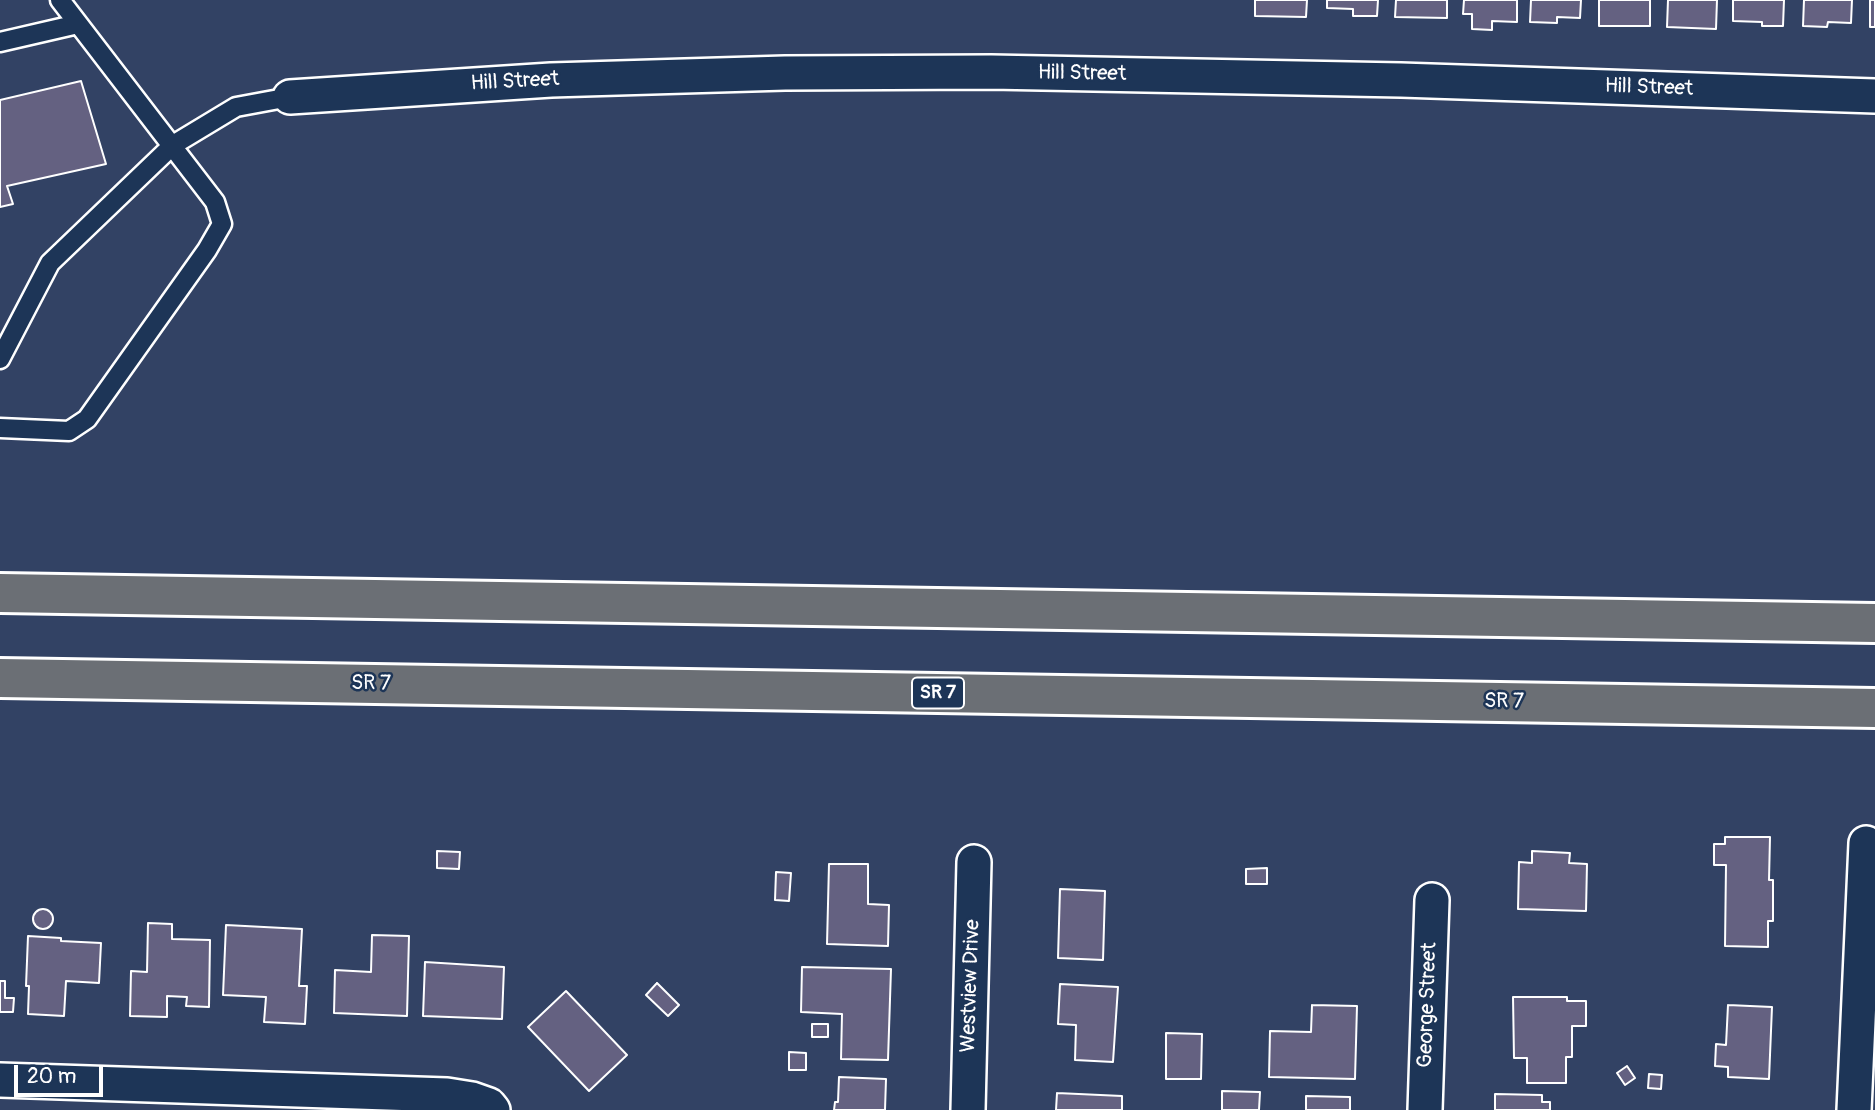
<!DOCTYPE html>
<html>
<head>
<meta charset="utf-8">
<style>
  body { margin:0 }
  #map { position:relative; width:1875px; height:1110px; overflow:hidden; background:#324264; font-family:Pangolin,sans-serif }
  canvas { display:block }
  .scale { position:absolute; left:14px; top:1065px; width:89px; height:32px; box-sizing:border-box; border:4px solid #fff; border-top:0; padding-left:9px; font-size:21px; line-height:24px; white-space:nowrap; color:#fff; -webkit-text-stroke:5px #1d3557; paint-order:stroke }
</style>
</head>
<body>
<div id="map">
<canvas width="1875" height="1110"></canvas>
<div class="scale">20 m</div>
</div>
<script>
const ctx = document.querySelector('canvas').getContext('2d');
ctx.lineJoin = 'round';
function paint(path, color) { ctx.fillStyle = color; ctx.fill(path, 'evenodd'); }
const poly = rows => new Path2D(rows.map(r => 'M' + r).join(''));
function stroke(path, color, width, dash) { ctx.strokeStyle = color; ctx.lineWidth = width; ctx.lineCap = dash ? 'butt' : 'round'; ctx.setLineDash(dash || []); ctx.stroke(path); }
function write(font, color, halo, rows, align = 'center') {
  ctx.font = font + ' Pangolin,sans-serif'; ctx.lineWidth = 5; ctx.setLineDash([]); ctx.textBaseline = 'middle'; ctx.strokeStyle = halo; ctx.fillStyle = color; for (const [text, x, y, turn = 0] of rows) {
    ctx.save(); ctx.translate(x, y); ctx.rotate((+turn || 0) * Math.PI / 180); ctx.textAlign = isNaN(turn) ? turn : align; if (halo) ctx.strokeText(text, 0, 0); ctx.fillText(text, 0, 0); ctx.restore();
  }
}
const building = poly([
  [1255,0,1307,0,1306,17,1255,16,1255,0],
  [1327,0,1378,0,1377,16,1353,16,1353,9,1327,8,1327,0],
  [1396,0,1447,0,1447,18,1395,17,1396,0],
  [1464,0,1517,0,1517,22,1492,21,1492,30,1472,29,1472,14,1463,14,1464,0],
  [1531,0,1581,0,1580,18,1557,17,1557,23,1530,22,1531,0],
  [1599,0,1650,0,1650,26,1599,26,1599,0],
  [1668,0,1717,0,1716,29,1667,27,1668,0],
  [1733,0,1784,0,1783,26,1762,26,1762,22,1733,21,1733,0],
  [1804,0,1852,0,1851,23,1828,22,1827,27,1803,26,1804,0],
  [1870,0,1875,0,1875,27,1870,27,1870,0],
  [81,81,106,164,7,186,13,204,0,207,0,100,81,81],
  [1725,837,1770,837,1769,880,1773,880,1773,921,1768,921,1768,947,1725,946,1726,865,1714,865,1714,844,1725,844,1725,837],
  [437,851,460,852,459,869,437,868,437,851],
  [1532,851,1570,853,1569,863,1587,864,1586,911,1518,909,1519,862,1532,863,1532,851],
  [829,864,868,864,868,904,889,905,888,946,827,944,829,864],
  [1267,868,1267,884,1246,884,1246,869,1267,868],
  [776,872,791,873,789,901,775,900,776,872],
  [1060,889,1105,891,1103,960,1058,958,1060,889],
  '33 919a10 10 0 1 1 20 0a10 10 0 1 1-20 0Z',
  [148,923,172,924,172,939,210,940,209,1007,186,1006,187,997,167,996,167,1017,130,1016,131,971,147,972,148,923],
  [226,925,302,929,299,986,307,986,305,1024,264,1022,266,997,223,995,226,925],
  [372,935,409,936,407,1016,334,1013,335,970,371,972,372,935],
  [28,936,61,938,61,941,101,943,99,983,66,981,64,1016,28,1014,29,986,26,986,28,936],
  [425,962,504,967,502,1019,423,1016,425,962],
  [802,967,891,969,888,1060,841,1059,842,1014,801,1012,802,967],
  [0,981,5,981,5,998,14,998,13,1012,0,1012,0,981],
  [657,983,679,1005,668,1016,646,995,657,983],
  [1060,984,1118,987,1113,1062,1075,1060,1076,1025,1058,1024,1060,984],
  [566,991,627,1055,589,1091,528,1027,566,991],
  [1513,997,1567,997,1567,1001,1586,1001,1586,1026,1572,1026,1572,1057,1566,1057,1566,1083,1527,1083,1527,1058,1514,1058,1513,997],
  [1312,1005,1357,1006,1355,1079,1269,1077,1270,1031,1311,1032,1312,1005],
  [1728,1005,1772,1007,1769,1079,1728,1077,1728,1067,1715,1066,1716,1044,1726,1045,1728,1005],
  [812,1024,828,1024,828,1037,812,1037,812,1024],
  [1166,1033,1202,1034,1201,1079,1166,1079,1166,1033],
  [789,1052,806,1053,806,1070,789,1070,789,1052],
  [1627,1066,1635,1078,1625,1085,1617,1073,1627,1066],
  [1649,1074,1662,1075,1661,1089,1648,1088,1649,1074],
  [839,1077,886,1079,885,1110,834,1110,835,1102,838,1102,839,1077],
  [1222,1091,1260,1092,1259,1110,1222,1110,1222,1091],
  [1057,1093,1122,1096,1122,1110,1056,1110,1057,1093],
  [1495,1094,1542,1095,1542,1102,1550,1102,1550,1110,1495,1110,1495,1094],
  [1306,1096,1350,1097,1350,1110,1306,1110,1306,1096]
]);
paint(building, '#646181');
stroke(building, '#fff', 2);
const service = poly([
  [0,42,78,24],
  [0,359,50,263,173,145,236,107,290,97],
  [0,428,69,431,87,419,207,250,222,224,215,202,60,0]
]);
const minor = poly([
  [290,97,551,80,785,73,991,72,1401,80,1875,96],
  [0,1080,447,1095,472,1099,489,1105,493,1110],
  [968,1110,974,862],
  [1425,1110,1432,900],
  [1854,1110,1866,843]
]);
const trunk = poly([
  [0,593,1875,623],
  [0,678,1875,708]
]);
stroke(service, '#fff', 23);
stroke(minor, '#fff', 38);
stroke(trunk, '#fff', 44);
stroke(service, '#1d3557', 18);
stroke(minor, '#1d3557', 33);
stroke(trunk, '#6b6f75', 38);
for (const [x, y, w] of [
  [938,693,52]
]) { const box = new Path2D(); box.roundRect(x - w / 2, y - 15.5, w, 31, 5); ctx.fillStyle = '#1d3557'; ctx.fill(box); stroke(box, '#fff', 2); }
write('bold 19px', '#fff', null, [
  ["SR 7",938,693]
]);
write('21px', '#fff', '#1d3557', [
  ["Hill Street",1082,74,1],
  ["Hill Street",515,82,-3],
  ["Hill Street",1649,88,2],
  ["SR 7",371,684,1],
  ["SR 7",1504,702,1],
  ["Westview Drive",971,986,-88],
  ["George Street",1428,1005,-88]
]);
</script>
</body>
</html>
